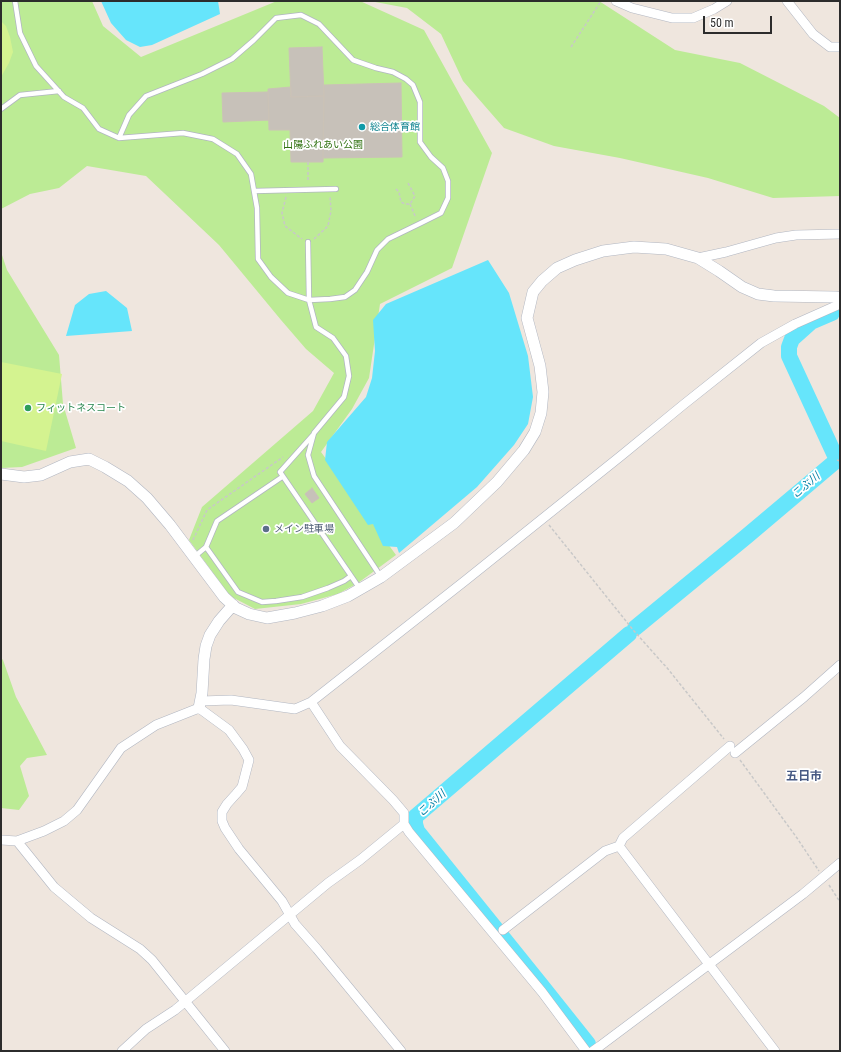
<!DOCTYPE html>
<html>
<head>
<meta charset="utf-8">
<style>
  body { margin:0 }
  #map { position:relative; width:841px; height:1052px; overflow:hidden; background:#efe6de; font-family:"Roboto Condensed",sans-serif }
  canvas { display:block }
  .frame { position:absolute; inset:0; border:2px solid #2c2c2c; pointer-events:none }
  .scale { position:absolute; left:703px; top:16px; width:69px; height:18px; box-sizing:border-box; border:2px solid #2c2c2c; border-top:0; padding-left:5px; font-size:12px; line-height:14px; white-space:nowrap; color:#2c2c2c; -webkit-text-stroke:3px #fff; paint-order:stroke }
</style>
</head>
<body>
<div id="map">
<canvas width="841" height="1052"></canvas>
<div class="frame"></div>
<div class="scale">50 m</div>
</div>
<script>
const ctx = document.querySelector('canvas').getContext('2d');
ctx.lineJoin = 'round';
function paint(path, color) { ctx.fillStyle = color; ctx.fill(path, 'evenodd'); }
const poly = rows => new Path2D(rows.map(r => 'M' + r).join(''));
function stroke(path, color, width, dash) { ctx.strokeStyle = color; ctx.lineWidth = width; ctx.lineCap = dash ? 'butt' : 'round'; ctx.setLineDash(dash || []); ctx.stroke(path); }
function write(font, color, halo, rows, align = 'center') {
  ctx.font = font + ' "Roboto Condensed","Noto Sans JP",sans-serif'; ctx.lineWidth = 3.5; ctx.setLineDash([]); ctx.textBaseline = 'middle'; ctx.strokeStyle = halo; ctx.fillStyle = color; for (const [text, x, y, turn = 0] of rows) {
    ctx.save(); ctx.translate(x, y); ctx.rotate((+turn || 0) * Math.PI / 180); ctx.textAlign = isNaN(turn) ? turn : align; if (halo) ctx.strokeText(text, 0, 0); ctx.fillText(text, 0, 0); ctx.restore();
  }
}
paint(poly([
  [1,1,92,1,103,26,141,57,277,1,360,1,424,30,492,153,452,268,380,304,369,378,352,409,321,452,396,555,358,583,338,594,301,604,255,609,230,596,189,540,202,507,313,411,334,373,306,349,281,320,219,245,146,176,87,166,59,188,30,194,1,209],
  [370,1,599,1,675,50,740,63,824,106,840,118,840,196,773,198,708,178,620,158,554,146,504,128,463,81,441,34,407,8],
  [1,252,7,270,59,355,63,404,76,448,22,467,1,468],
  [1,658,3,660,16,697,37,736,47,755,27,758,20,766,29,796,19,810,1,808]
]), '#bceb95');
paint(poly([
  [1,21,6,26,10,37,13,52,9,63,1,77],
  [1,362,62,374,46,451,1,441]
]), '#d4f390');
paint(poly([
  [101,1,218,1,220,14,152,45,140,47,126,40,111,23],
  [488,260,509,293,528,356,533,397,528,424,514,445,477,487,399,553,397,547,383,546,373,524,368,525,325,460,327,442,366,397,372,378,375,351,373,320,386,304],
  [106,291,127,308,132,331,66,336,75,305,89,294]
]), '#66e5fb');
stroke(poly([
  [635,628,747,536,837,460,789,356,789,347,792,339,811,322,832,313],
  [588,1044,541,985,417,831,415,824,415,817,629,634]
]), '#66e5fb', 16);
const building = poly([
  [322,47,324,96,291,97,289,48,322,47],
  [401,83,402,157,323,158,324,85,401,83],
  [291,87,291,97,324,96,323,162,291,162,290,130,269,130,268,89,291,87],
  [268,92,269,120,223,122,222,93,268,92],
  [312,488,319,498,312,503,305,494,312,488]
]);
paint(building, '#c7c1b9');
stroke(building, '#cbc2b7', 1);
const service = poly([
  [15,1,20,33,36,66,64,97,83,108,99,129,119,138,183,133,213,139,237,154,251,174,257,208,258,259,271,277,288,293,309,300,330,299,345,297,355,290,367,272,377,250,388,239,421,223,441,213,448,198,448,181,443,168,431,157,420,142,420,102,413,85,406,79,393,72,376,68,353,60,319,24,301,15,276,18,254,40,232,59,202,74,146,96,129,115,119,138],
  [1,109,20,95,59,91],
  [254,191,336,189],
  [308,242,309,300,316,327,333,338,346,356,349,376,344,397,314,433,308,455,314,476,381,577],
  [313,435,280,472,360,589],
  [282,477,217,521,206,547,238,592,262,602,276,601,302,597,328,588,344,581,351,576],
  [194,557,206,547]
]);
const minor = poly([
  [616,1,632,8,672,18,693,18,714,9,727,1],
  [787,1,813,34,830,47,840,47],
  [698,258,726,252,776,238,796,235,840,234],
  [201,701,231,700,295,709,311,702,466,580,622,455,683,405,761,343,795,324,840,304],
  [311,702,340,746,393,800,404,813,404,824,409,832,542,992,586,1051],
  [735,753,804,697,840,665],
  [1,840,17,841,44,831,64,821,77,810,121,748,156,725,199,708,229,730,243,749,249,760,242,787,236,794,227,804,222,812,222,821,225,828,239,849,282,901,295,924,317,949,401,1051],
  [17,841,54,887,91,918,140,949,152,960,225,1051],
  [619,846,775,1051],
  [503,930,605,851,619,846,623,838,730,746],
  [122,1051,146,1029,175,1010,328,883,360,860,404,824],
  [593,1051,600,1046,803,894,840,863]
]);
const tertiary = poly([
  [1,474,24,477,41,475,70,462,89,459,105,467,128,481,147,498,170,525,224,597,236,608,249,614,267,618,295,613,322,606,348,596,381,577,454,523,497,482,524,450,535,432,541,413,543,392,540,366,527,318,533,292,542,281,557,268,575,260,603,251,634,247,666,249,698,258,719,271,742,287,758,294,774,296,835,297,840,298],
  [199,708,202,693,204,659,206,646,210,635,219,621,233,605]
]);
stroke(service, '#b1b6c1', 6);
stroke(minor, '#b1b6c1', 10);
stroke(tertiary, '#b1b6c1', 12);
stroke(poly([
  [571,47,601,1],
  [308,162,308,182],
  [396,189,399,192,401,202,405,204,410,204,415,196,408,183],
  [286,197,282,213,285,226,302,239],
  [410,204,416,218],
  [314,239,328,226,331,211,330,196],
  [837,460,840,461],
  [549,525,634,631,668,669,724,739],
  [193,540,207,510,283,457],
  [740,760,797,838,819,871],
  [829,885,840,902]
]), '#c8c8c8', 1.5, [3, 2]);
stroke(service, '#fff', 4.5);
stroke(minor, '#fff', 9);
stroke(tertiary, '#fff', 11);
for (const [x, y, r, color] of [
  [362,127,4,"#0f9aa8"],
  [28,408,4,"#2e9e5b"],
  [266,529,4,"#5c6f8a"]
]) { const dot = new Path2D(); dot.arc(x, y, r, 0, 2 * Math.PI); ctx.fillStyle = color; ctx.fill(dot); stroke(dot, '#fff', 1.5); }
write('10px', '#0d838f', '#fff', [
  ["総合体育館",370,127]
], 'left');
write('10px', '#327313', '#fff', [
  ["山陽ふれあい公園",323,145]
]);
write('10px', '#27864d', '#fff', [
  ["フィットネスコート",36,408]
], 'left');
write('10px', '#4e5e75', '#fff', [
  ["メイン駐車場",274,529]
], 'left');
write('italic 11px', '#017fa5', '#fff', [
  ["こぶ川",806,486,-40],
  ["こぶ川",432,804,-42]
]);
write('bold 12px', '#475983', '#fff', [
  ["五日市",804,777]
]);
</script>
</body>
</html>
